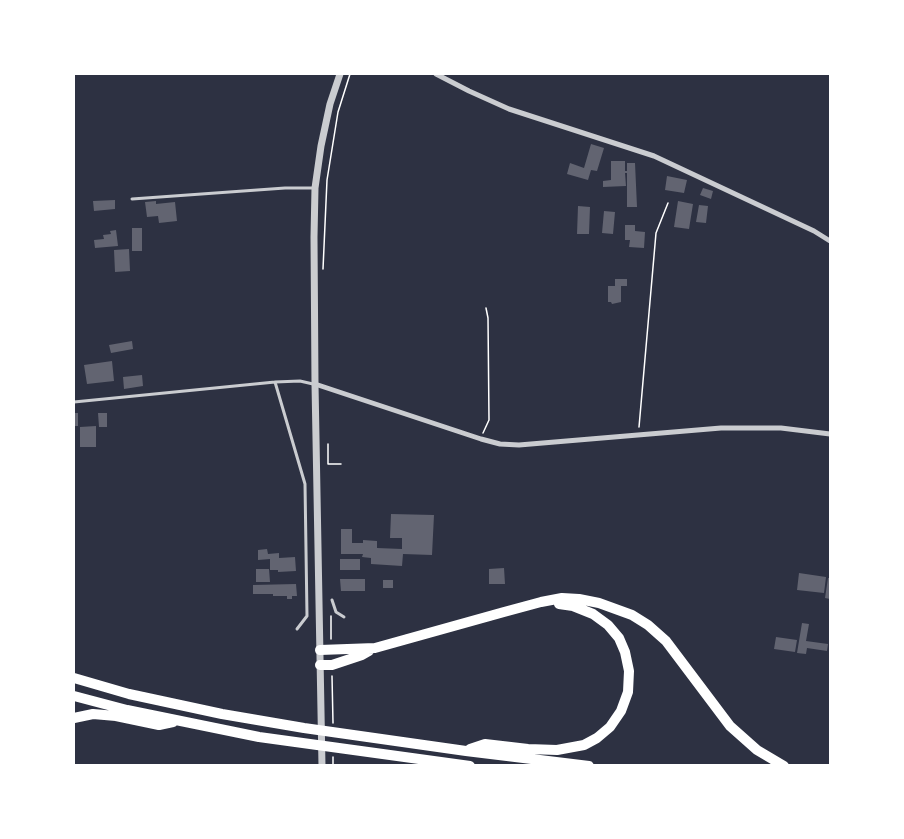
<!DOCTYPE html>
<html>
<head>
<meta charset="utf-8">
<style>
  body { margin:0 }
  #map { position:relative; width:904px; height:839px; overflow:hidden; background:#2d3142; font-family:"Alegreya Sans",sans-serif }
  canvas { display:block }
  .frame { position:absolute; inset:0; border:75px solid #fff; pointer-events:none }
</style>
</head>
<body>
<div id="map">
<canvas width="904" height="839"></canvas>
<div class="frame"></div>
</div>
<script>
const ctx = document.querySelector('canvas').getContext('2d');
ctx.lineJoin = 'round';
function paint(path, color) { ctx.fillStyle = color; ctx.fill(path, 'evenodd'); }
const poly = rows => new Path2D(rows.map(r => 'M' + r).join(''));
function stroke(path, color, width, dash) { ctx.strokeStyle = color; ctx.lineWidth = width; ctx.lineCap = dash ? 'butt' : 'round'; ctx.setLineDash(dash || []); ctx.stroke(path); }
paint(poly([
  [591,144,604,148,597,171,591,170,588,180,567,174,570,163,584,168],
  [611,161,625,161,625,171,627,171,627,163,635,163,637,207,627,207,627,173,625,173,626,186,603,187,603,181,611,180],
  [667,176,687,180,684,193,665,190],
  [703,188,713,191,711,199,700,195],
  [115,200,115,209,94,211,93,201],
  [156,201,156,204,175,202,177,221,159,223,158,216,147,217,145,202],
  [678,201,693,204,689,229,674,227],
  [699,205,708,206,706,223,696,222],
  [578,206,590,207,589,234,577,234],
  [604,211,615,212,613,234,602,233],
  [625,225,635,225,635,231,645,232,644,248,629,247,630,240,625,240],
  [132,228,142,228,142,251,132,251],
  [116,230,118,246,95,248,94,240,104,239,103,235,111,234,110,231],
  [129,249,130,271,115,272,114,250],
  [615,279,627,279,627,286,621,286,621,302,612,304,611,302,608,302,608,286,615,286],
  [132,341,133,349,111,353,109,345],
  [112,361,114,381,87,384,84,365],
  [142,375,143,386,124,389,123,377],
  [74,413,78,413,78,426,74,426],
  [98,413,107,413,107,427,99,427],
  [96,426,96,447,80,447,80,427],
  [391,514,434,515,432,555,403,554,402,566,371,564,371,558,362,557,363,554,341,554,341,529,352,529,352,543,363,543,363,540,377,541,377,548,402,549,402,538,390,538],
  [267,549,268,554,279,553,279,558,295,557,296,571,278,572,278,570,270,570,270,559,258,560,258,550],
  [340,559,360,559,360,570,340,570],
  [504,568,505,584,489,584,489,569],
  [256,569,269,569,270,582,256,582],
  [799,573,826,577,824,593,797,590],
  [828,578,830,578,830,599,825,598],
  [340,579,365,579,365,591,341,591],
  [383,580,393,580,393,588,383,588],
  [296,584,297,596,292,596,292,599,287,599,287,596,273,596,273,594,253,594,253,585],
  [802,623,809,624,806,641,828,644,827,651,807,648,806,654,797,653],
  [776,637,797,640,795,652,774,649]
]), '#626471');
stroke(poly([
  [323,269,327,180,338,112,350,74],
  [639,427,656,233,668,203],
  [483,433,489,420,488,318,486,308],
  [328,444,328,464,341,464],
  [331,616,331,639],
  [332,676,333,723],
  [333,757,333,766]
]), '#fff', 1.5);
stroke(poly([
  [132,199,285,188,315,188],
  [275,382,305,484,307,616,297,629],
  [74,402,275,382,300,381,313,384],
  [332,600,336,612,344,617]
]), '#caccd0', 3);
stroke(poly([
  [436,74,469,91,509,109,654,156,814,231,830,241],
  [315,384,481,439,500,444,519,445,721,428,781,428,830,434]
]), '#caccd0', 5);
stroke(poly([
  [322,766,315,384,314,237,315,188,321,146,330,104,340,74]
]), '#caccd0', 7);
stroke(poly([
  [320,650,375,648,504,612,541,602,562,598,579,599,599,603,632,615,648,625,666,641,730,726,757,750,784,766],
  [320,665,332,665,362,655,369,651],
  [74,678,129,694,222,714,304,728,466,751,589,766],
  [74,696,127,710,259,737,470,766],
  [74,718,93,714,116,716,159,725,173,722],
  [470,749,485,744,528,749,557,750,584,745,597,738,610,727,621,711,628,692,629,671,625,652,619,638,608,625,593,614,573,606,559,604]
]), '#fff', 10);
</script>
</body>
</html>
